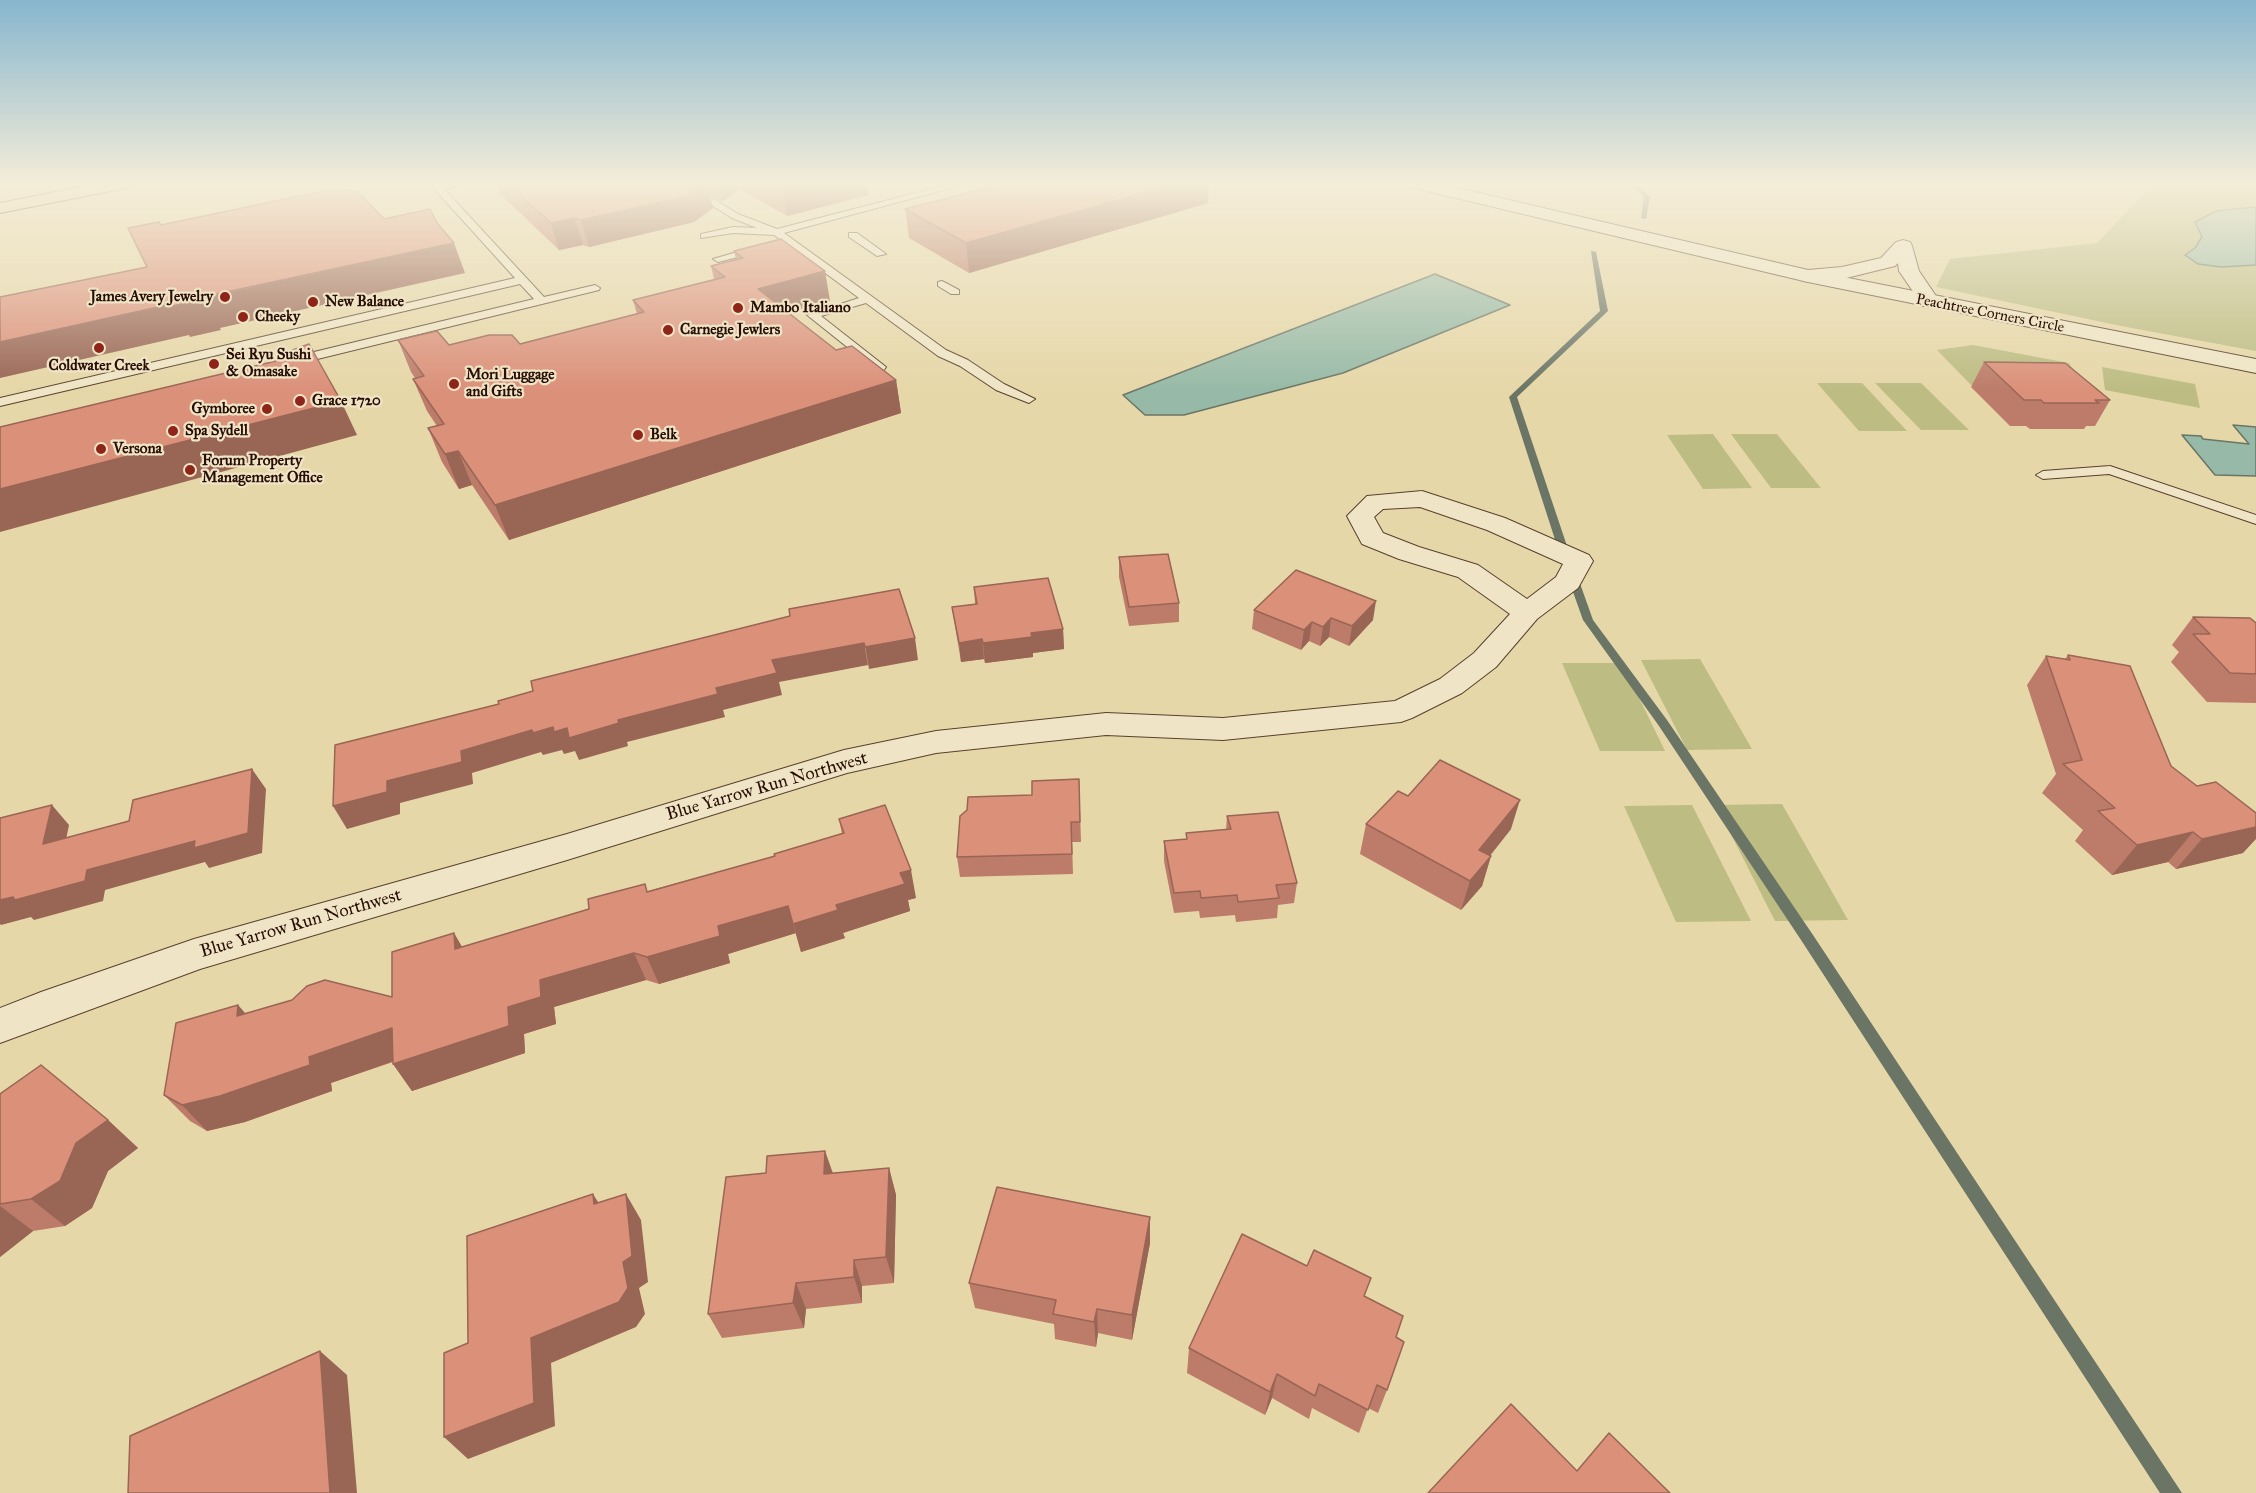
<!DOCTYPE html>
<html>
<head>
<meta charset="utf-8">
<style>
  body { margin:0 }
  canvas { display:block; background:#e6d7a8 }
</style>
</head>
<body>
<canvas width="2256" height="1493"></canvas>
<script>
const ctx = document.querySelector('canvas').getContext('2d');
ctx.lineJoin = 'round';
function paint(path, color) { ctx.fillStyle = color; ctx.fill(path, 'evenodd'); }
const poly = rows => new Path2D(rows.map(r => 'M' + r).join(''));
function stroke(path, color, width, dash) { ctx.strokeStyle = color; ctx.lineWidth = width; ctx.lineCap = dash ? 'butt' : 'round'; ctx.setLineDash(dash || []); ctx.stroke(path); }
function write(font, color, halo, rows, align = 'center') {
  ctx.font = font + ' "IM FELL Great Primer",serif'; ctx.lineWidth = 4.5; ctx.setLineDash([]); ctx.textBaseline = 'middle'; ctx.strokeStyle = halo; ctx.fillStyle = color; for (const [text, x, y, turn = 0] of rows) {
    ctx.save(); ctx.translate(x, y); ctx.rotate((+turn || 0) * Math.PI / 180); ctx.textAlign = isNaN(turn) ? turn : align; if (halo) ctx.strokeText(text, 0, 0); ctx.fillText(text, 0, 0); ctx.restore();
  }
}
paint(poly([
  [2150,182,2256,182,2256,351,2121,326,1936,287,1950,259,2097,243,2152,185],
  [1973,345,2069,363,2085,388,1971,385,1937,350],
  [2102,367,2195,384,2200,408,2105,390],
  [1817,383,1862,383,1907,431,1859,431],
  [1875,383,1921,383,1969,430,1921,430],
  [1713,434,1752,488,1703,489,1667,435],
  [1731,434,1777,434,1821,488,1771,488],
  [1700,659,1752,749,1687,750,1641,660],
  [1562,663,1622,663,1665,751,1600,751],
  [1782,804,1848,920,1775,921,1716,805],
  [1692,805,1751,921,1676,922,1624,806]
]), '#bcbc83');
const water = poly([
  [2256,207,2256,265,2221,267,2198,264,2185,255,2195,248,2202,237,2195,222,2216,211,2256,207],
  [1435,274,1510,305,1343,373,1184,415,1145,415,1123,395,1435,274],
  [2233,425,2256,427,2256,476,2215,475,2182,435,2201,436,2203,439,2249,444,2233,425]
]);
paint(water, '#96baa7');
stroke(water, '#6a7566', 1.5);
paint(poly([
  [1627,182,1634,182,1650,197,1646,219,1641,218,1644,197,1627,182],
  [1591,251,1596,252,1608,311,1517,397,1570,555,1565,558,1560,555,1509,397,1600,311,1591,251],
  [1572,572,1577,575,1593,620,1667,720,1813,935,2182,1493,2160,1493,1803,943,1659,726,1583,620,1567,575,1572,572]
]), '#6a7566');
const service = poly([
  [428,182,437,182,440,185,471,182,444,189,544,297,595,285,600,288,599,290,293,365,287,361,289,358,534,299,520,284,0,406,0,398,515,278,428,182],
  [675,182,686,182,738,214,777,229,958,182,973,182,784,233,946,350,968,360,1004,384,1035,399,1029,403,996,390,960,366,938,356,866,303,821,316,886,367,884,370,876,370,807,315,859,298,774,235,733,233,701,238,701,234,733,227,757,228,732,218,675,182],
  [849,233,857,233,886,254,877,256,849,237,849,233],
  [758,246,762,247,762,251,718,262,713,259,758,246],
  [942,281,959,290,959,294,951,294,938,286,938,282,942,281],
  [2110,466,2256,515,2256,524,2109,474,2043,479,2036,475,2043,471,2110,466]
]);
const minor = poly([
  [1903,240,1910,242,1912,246,1919,271,1940,302,1937,306,1923,306,1899,271,1898,263,1895,266,1842,279,1808,282,1801,280,1798,276,1801,272,1808,270,1842,267,1881,258,1896,242,1903,240],
  [1422,491,1505,518,1589,555,1593,561,1578,588,1537,619,1496,667,1462,693,1412,718,1401,722,1223,740,1106,735,936,753,847,773,567,860,200,969,0,1043,0,1008,41,992,194,939,567,834,844,750,936,731,1106,713,1223,718,1395,701,1440,679,1474,653,1510,614,1458,577,1399,559,1362,544,1347,516,1367,496,1422,491],
  [1420,507,1487,530,1563,564,1556,577,1527,599,1478,565,1419,547,1383,533,1374,517,1383,509,1420,507]
]);
const tertiary = poly([
  [1402,182,1432,182,1808,270,2256,359,2256,373,1808,282,1410,187,1402,182]
]);
const trunk = poly([
  [105,182,139,182,131,187,0,213,0,203,105,182]
]);
stroke(service, '#58402d', 2);
stroke(minor, '#58402d', 2);
stroke(tertiary, '#58402d', 2);
stroke(trunk, '#280d04', 2);
paint(service, '#efe5c6');
paint(minor, '#efe5c6');
paint(tertiary, '#efe5c6');
paint(trunk, '#e6d7a8');
paint(poly([
  [495,182,866,182,868,195,787,216,739,189,722,202,709,194,713,208,694,222,589,247,583,245,559,250,499,193],
  [1208,203,969,273,909,238,905,209],
  [734,251,830,301,788,313,836,350,896,380,901,413,509,540,472,485,459,489,442,462,428,428,437,426,427,411,413,379,415,378,411,372,398,340,449,345,520,344,637,314,633,300,714,279,711,266,736,259],
  [1984,362,2110,400,2095,426,2086,426,2084,429,2030,429,2026,426,2010,426,1971,387],
  [1119,557,1179,603,1179,622,1129,626,1119,577],
  [974,587,1063,629,1064,649,1033,653,1033,657,985,663,984,659,961,662,952,607,975,604],
  [1254,610,1373,620,1349,646,1329,637,1320,646,1309,641,1301,650,1252,629],
  [2193,617,2256,623,2256,703,2207,702,2171,662,2179,652,2172,645],
  [2068,655,2171,766,2243,853,2176,869,2168,862,2112,875,2075,841,2083,830,2042,793,2056,774,2027,685,2046,656,2065,659],
  [1079,779,1081,842,1072,842,1073,874,960,877,957,857,1032,795],
  [1227,816,1297,883,1294,903,1278,905,1277,918,1236,922,1235,915,1200,918,1199,911,1174,913,1164,861,1164,841,1186,839,1186,833,1226,830],
  [839,819,916,898,908,900,910,911,843,933,845,938,801,952,796,933,728,954,730,963,659,984,646,980,554,1007,556,1024,524,1034,525,1053,412,1091,393,1064,393,1062,331,1083,332,1091,245,1122,207,1131,190,1121,164,1095,238,1005,245,1013,392,997,454,933,462,947,648,891,775,856,842,834],
  [1366,824,1511,829,1490,856,1491,856,1482,886,1461,910,1360,854],
  [0,1094,108,1120,138,1148,108,1171,92,1208,65,1226,33,1231,0,1257],
  [825,1151,833,1173,889,1168,896,1195,894,1283,862,1286,862,1303,806,1309,804,1328,722,1338,708,1314,766,1173],
  [1150,1217,1150,1243,1132,1340,1098,1333,1096,1347,1055,1339,1054,1324,975,1308,969,1283],
  [1307,1266,1365,1297,1396,1337,1387,1390,1378,1413,1368,1408,1359,1433,1312,1408,1309,1419,1272,1398,1265,1415,1187,1373,1189,1348]
]), '#bc7c69');
paint(poly([
  [718,182,738,182,739,189,722,202],
  [815,182,866,182,868,195,787,216,783,190],
  [1182,182,1209,182,1208,203,969,273,966,243],
  [707,183,713,208,694,222,589,247,581,220],
  [575,218,583,245,559,250,551,223],
  [454,243,465,273,220,328,221,330,190,337,189,335,0,378,0,342],
  [825,271,830,301,764,319,758,289],
  [896,380,901,413,509,540,495,505],
  [341,401,357,435,0,532,0,489],
  [458,451,472,485,459,489,445,454],
  [1376,601,1373,620,1349,646,1352,626],
  [1331,618,1329,637,1320,646,1323,627],
  [1312,622,1309,641,1301,650,1304,630],
  [1063,629,1064,649,1033,653,1033,657,985,663,983,643,1031,633],
  [915,638,918,660,869,669,865,647],
  [982,639,984,659,961,662,959,643],
  [864,643,868,665,779,682,782,695,723,710,725,717,627,742,628,746,579,760,575,751,564,754,562,750,543,755,541,752,472,773,473,784,400,803,400,814,347,829,333,806,387,781,461,751,532,730,553,727,567,728,618,720,716,688,772,660],
  [252,769,266,789,262,853,209,868,205,862,105,890,103,901,34,920,31,917,1,925,0,924,0,900,87,870],
  [1520,800,1511,829,1471,879,1479,850],
  [52,805,69,825,61,864,43,844],
  [2256,827,2256,839,2243,853,2176,869,2202,839],
  [2193,832,2168,862,2112,875,2137,845],
  [1491,856,1482,886,1461,910,1470,881],
  [911,870,916,898,908,900,910,911,843,933,845,938,801,952,793,924,836,905,900,873],
  [788,906,796,933,728,954,730,963,659,984,647,957,718,926],
  [454,933,470,961,455,949],
  [634,953,646,980,554,1007,556,1024,524,1034,525,1053,412,1091,393,1064,508,1007,540,980],
  [238,1005,261,1032,237,1016],
  [392,1028,411,1055,331,1083,332,1091,245,1122,207,1131,182,1105,309,1057],
  [108,1120,138,1148,108,1171,92,1208,65,1226,31,1199,76,1143],
  [825,1151,834,1178,824,1174],
  [889,1168,896,1195,894,1283,886,1257],
  [593,1194,610,1221,594,1204],
  [626,1194,641,1220,648,1282,639,1288,645,1314,636,1327,551,1363,555,1426,468,1459,444,1437,531,1338,623,1262],
  [0,1206,33,1231,0,1257],
  [1150,1217,1150,1243,1132,1340,1132,1315],
  [854,1260,862,1286,862,1303,854,1277],
  [796,1283,806,1309,804,1328,793,1303],
  [1097,1309,1098,1333,1096,1347,1094,1322],
  [320,1351,347,1375,357,1493,330,1493],
  [1277,1374,1272,1398,1265,1415,1270,1392]
]), '#996555');
const building = poly([
  [506,182,706,182,707,183,688,196,581,220,575,218,551,223,506,182],
  [768,182,815,182,783,190,768,182],
  [1010,182,1182,182,966,243,905,209,1010,182],
  [328,190,357,191,384,219,430,209,437,223,454,243,203,297,205,299,173,306,172,304,0,342,0,297,147,267,128,228,159,222,161,225,328,190],
  [781,239,825,271,758,289,836,350,852,346,896,380,495,505,458,451,445,454,428,428,444,424,413,379,424,376,398,340,437,331,449,345,489,335,512,335,520,344,644,312,633,300,725,277,711,266,743,258,734,251,781,239],
  [309,344,341,401,0,489,0,427,280,360,290,351,309,344],
  [1984,362,2065,363,2110,400,2095,400,2099,403,2044,403,2041,400,2024,400,1984,362],
  [1168,554,1179,603,1129,607,1119,557,1168,554],
  [1296,570,1376,601,1352,626,1331,618,1323,627,1312,622,1304,630,1254,610,1296,570],
  [1048,578,1063,629,1031,633,1032,637,983,643,982,639,959,643,952,607,977,604,974,587,1048,578],
  [899,589,915,638,865,647,864,643,772,660,777,673,716,688,718,694,618,720,619,723,569,738,567,728,554,732,553,727,533,733,532,730,461,751,462,762,387,781,387,792,333,806,335,745,499,704,498,701,533,691,531,681,790,616,789,609,899,589],
  [2193,617,2250,618,2256,623,2256,674,2230,673,2193,634,2210,634,2193,617],
  [2068,655,2130,666,2171,766,2197,786,2216,782,2256,813,2256,827,2202,839,2193,832,2137,845,2098,811,2115,808,2063,764,2082,760,2046,656,2070,660,2068,655],
  [1440,760,1520,800,1479,850,1491,856,1470,881,1366,824,1398,791,1408,796,1440,760],
  [252,769,248,833,194,848,195,841,87,870,85,881,15,900,13,897,0,900,0,818,52,805,43,844,129,821,133,800,252,769],
  [1079,779,1080,822,1071,822,1072,854,957,857,960,816,967,810,968,797,1032,795,1032,781,1079,779],
  [885,805,911,870,900,873,905,884,836,905,838,910,793,924,788,906,718,926,720,936,647,957,634,953,540,980,541,997,508,1007,509,1026,393,1064,392,1028,309,1057,310,1065,220,1096,182,1105,164,1095,176,1023,238,1005,237,1016,292,1000,307,986,325,980,392,997,392,952,454,933,455,949,589,909,588,899,645,884,647,892,775,856,774,854,844,833,839,819,885,805],
  [1278,812,1297,883,1276,885,1279,898,1238,902,1237,895,1201,898,1200,891,1174,893,1164,841,1187,839,1186,833,1231,829,1227,816,1278,812],
  [41,1065,108,1120,76,1143,60,1181,31,1199,0,1204,0,1094,41,1065],
  [825,1151,824,1174,889,1168,886,1257,854,1260,854,1277,796,1283,793,1303,708,1314,726,1177,766,1173,767,1156,825,1151],
  [997,1187,1150,1217,1132,1315,1097,1309,1094,1322,1053,1314,1056,1300,969,1283,997,1187],
  [593,1194,594,1204,626,1194,632,1256,623,1262,628,1288,619,1302,531,1338,534,1403,444,1437,444,1353,468,1343,467,1236,593,1194],
  [1242,1234,1307,1266,1314,1250,1371,1278,1364,1296,1403,1316,1396,1337,1404,1342,1387,1390,1377,1385,1368,1410,1319,1384,1315,1396,1277,1374,1270,1392,1189,1348,1242,1234],
  [320,1351,330,1493,128,1493,130,1436,320,1351],
  [1511,1404,1577,1471,1609,1433,1670,1493,1428,1493,1511,1404]
]);
paint(building, '#db907a');
stroke(building, '#996555', 1.5);
const sky = ctx.createLinearGradient(0, 0, 0, 391);
sky.addColorStop(0, '#87b6ce');
sky.addColorStop(0.47, '#f4edd8');
sky.addColorStop(1, '#f4edd800');
ctx.fillStyle = sky;
ctx.fillRect(0, 0, 2256, 391);
for (const [x, y, r, color] of [
  [225,297,6,"#8f2418"],
  [313,302,6,"#8f2418"],
  [738,308,6,"#8f2418"],
  [243,317,6,"#8f2418"],
  [668,330,6,"#8f2418"],
  [99,348,6,"#8f2418"],
  [214,364,6,"#8f2418"],
  [454,384,6,"#8f2418"],
  [300,401,6,"#8f2418"],
  [267,409,6,"#8f2418"],
  [173,431,6,"#8f2418"],
  [638,435,6,"#8f2418"],
  [101,449,6,"#8f2418"],
  [190,470,6,"#8f2418"]
]) { const dot = new Path2D(); dot.arc(x, y, r, 0, 2 * Math.PI); ctx.fillStyle = color; ctx.fill(dot); stroke(dot, '#efe5c6', 2); }
write('bold 15px', '#280d04', '#efe5c6', [
  ["James Avery Jewelry",213,297,"right"],
  ["New Balance",325,302],
  ["Mambo Italiano",750,308],
  ["Cheeky",255,317],
  ["Carnegie Jewlers",680,330],
  ["Sei Ryu Sushi",226,355],
  ["& Omasake",226,372],
  ["Coldwater Creek",99,366,"center"],
  ["Mori Luggage",466,375],
  ["and Gifts",466,392],
  ["Grace 1720",312,401],
  ["Gymboree",255,409,"right"],
  ["Spa Sydell",185,431],
  ["Belk",650,435],
  ["Versona",113,449],
  ["Forum Property",202,461],
  ["Management Office",202,478]
], 'left');
write('15px', '#280d04', '#efe5c6', [
  ["Peachtree Corners Circle",1990,314,11]
]);
write('18px', '#280d04', '#efe5c6', [
  ["Blue Yarrow Run Northwest",767,787,-16],
  ["Blue Yarrow Run Northwest",301,924,-16]
]);
</script>
</body>
</html>
